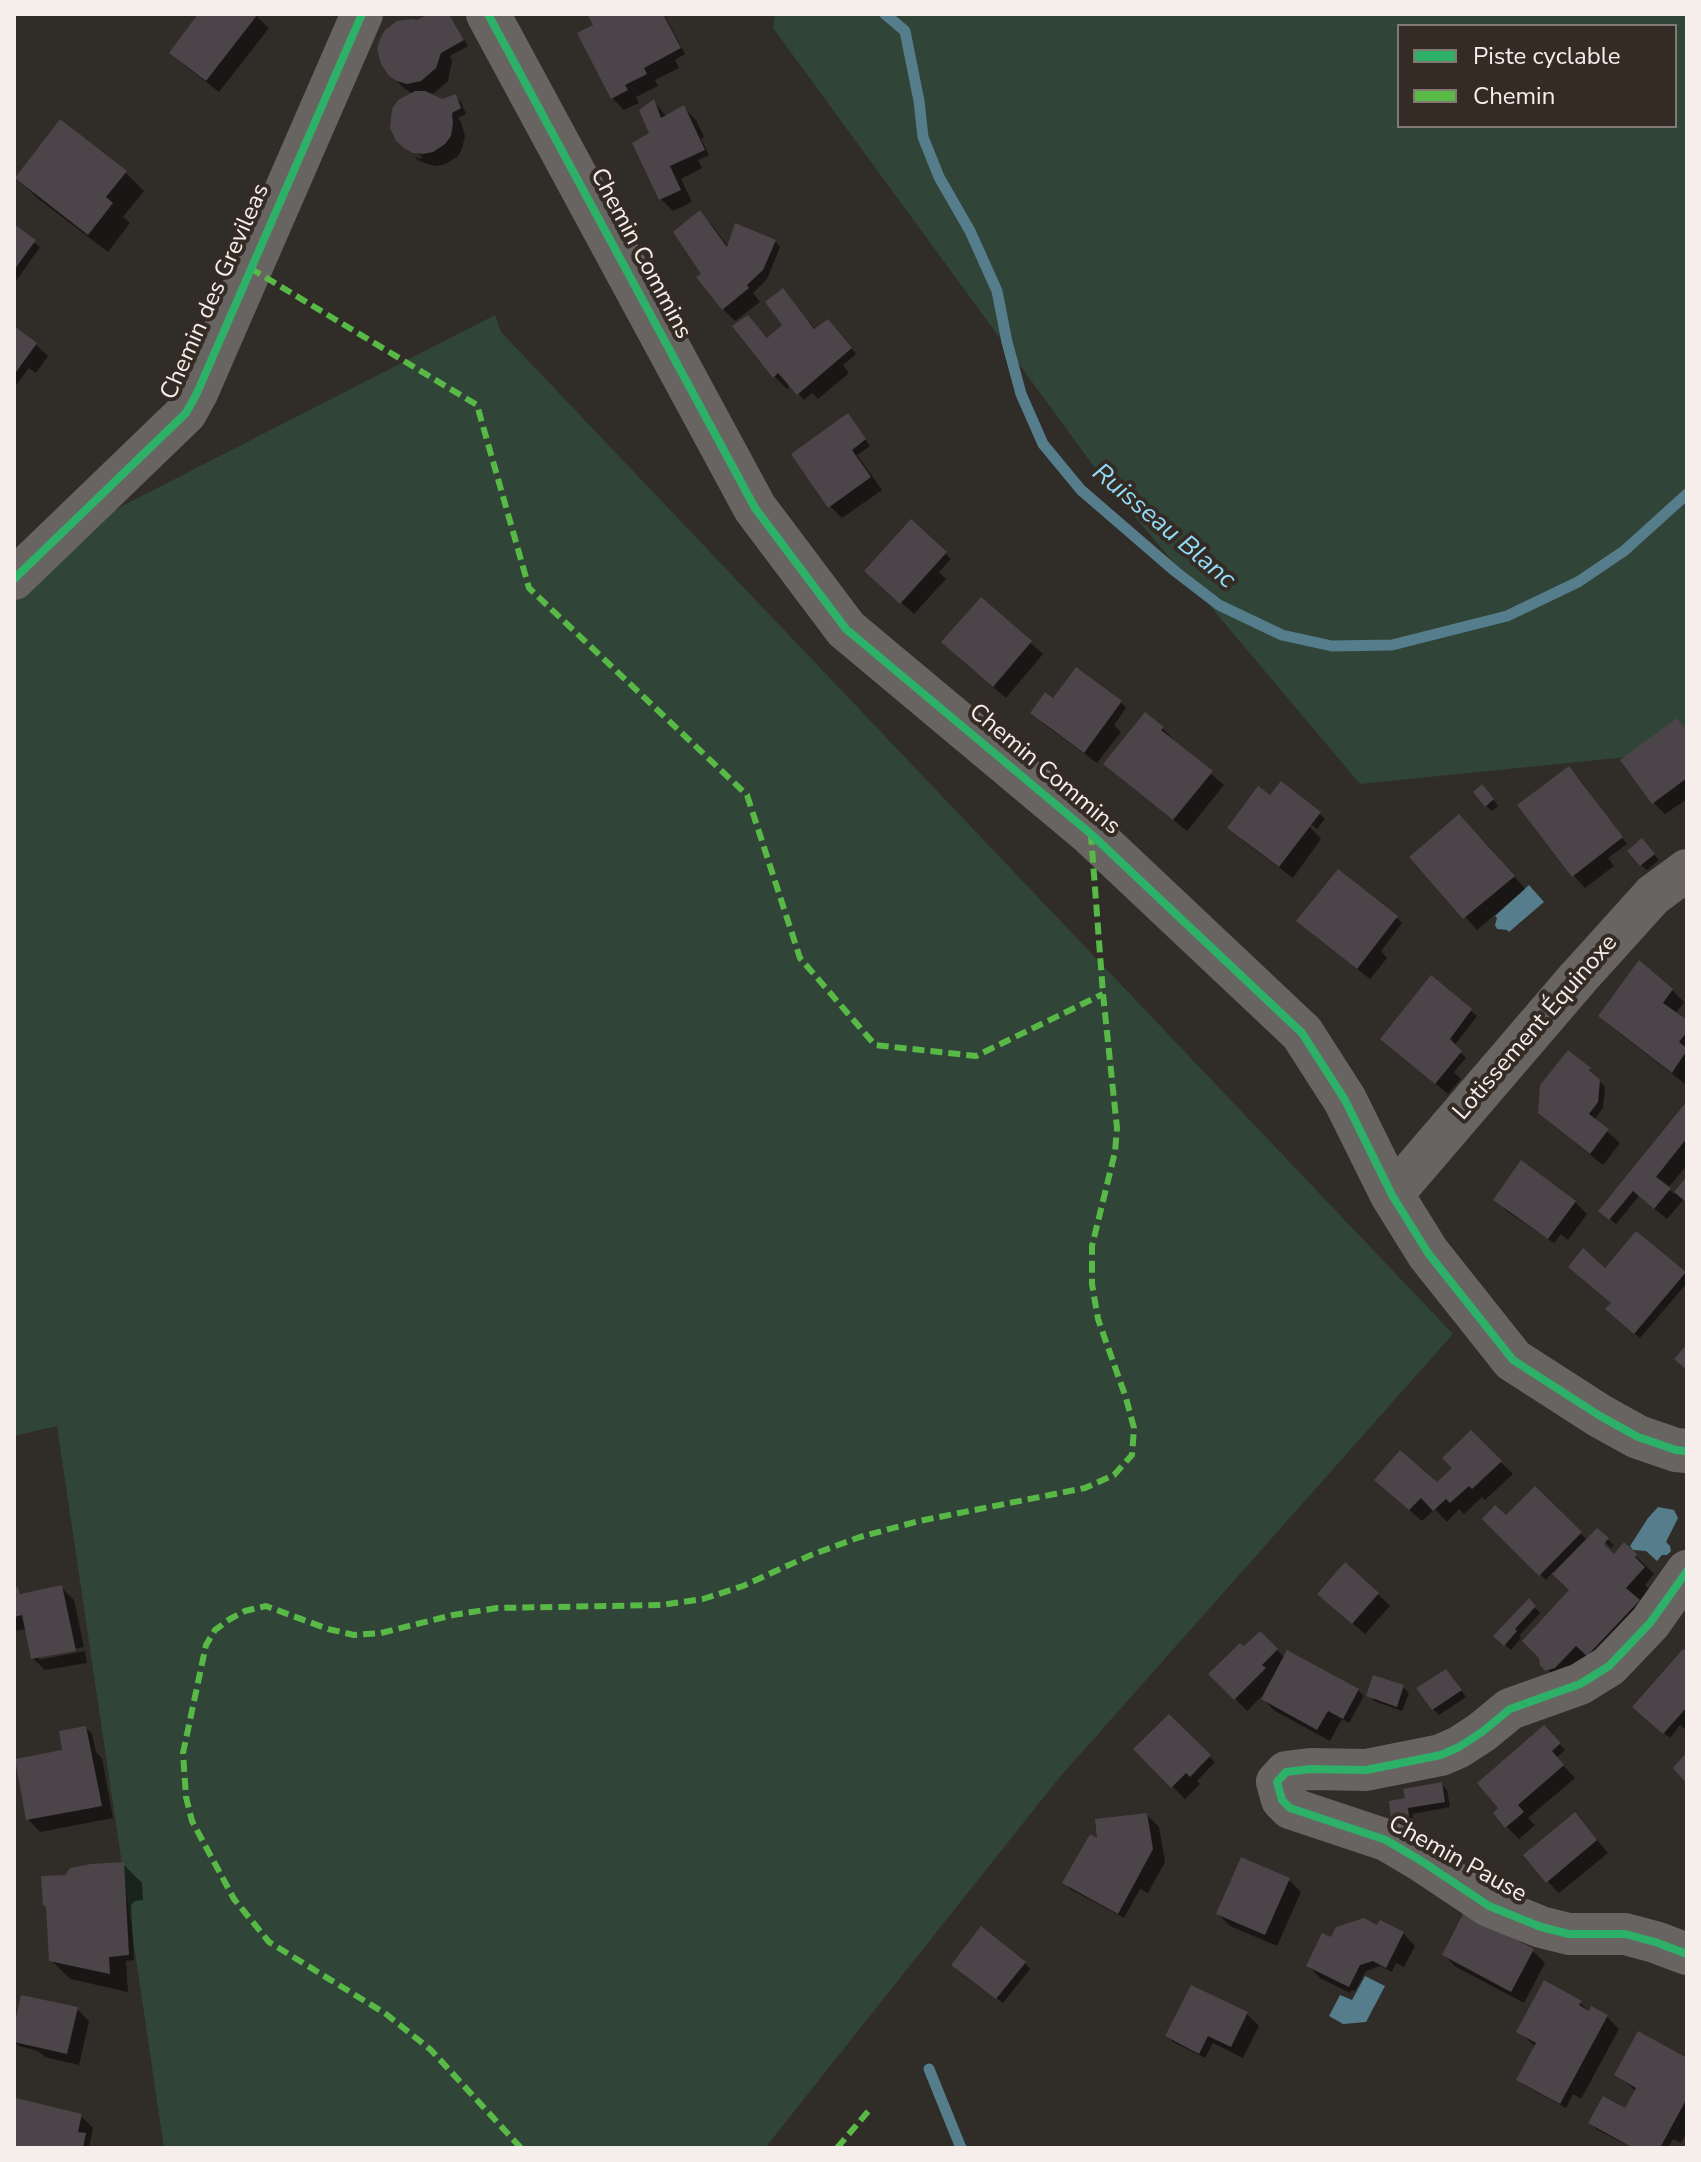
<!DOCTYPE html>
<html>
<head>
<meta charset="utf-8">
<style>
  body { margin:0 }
  #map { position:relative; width:1701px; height:2162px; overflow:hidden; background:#302c28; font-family:"Nunito Sans",sans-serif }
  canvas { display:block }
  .frame { position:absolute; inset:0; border:16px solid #f5eeea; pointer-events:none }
  .legend { position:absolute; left:1397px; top:24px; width:280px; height:104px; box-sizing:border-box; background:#342b25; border:2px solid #817974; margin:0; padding:10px 14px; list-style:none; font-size:24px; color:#f5eeea }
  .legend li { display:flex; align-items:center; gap:16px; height:40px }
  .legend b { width:40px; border:2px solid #817974 }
</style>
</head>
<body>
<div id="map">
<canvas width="1701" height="2162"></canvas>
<div class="frame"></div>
<ul class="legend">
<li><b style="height:10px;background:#2db169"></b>Piste cyclable</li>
<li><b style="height:10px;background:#58b947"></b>Chemin</li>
</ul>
</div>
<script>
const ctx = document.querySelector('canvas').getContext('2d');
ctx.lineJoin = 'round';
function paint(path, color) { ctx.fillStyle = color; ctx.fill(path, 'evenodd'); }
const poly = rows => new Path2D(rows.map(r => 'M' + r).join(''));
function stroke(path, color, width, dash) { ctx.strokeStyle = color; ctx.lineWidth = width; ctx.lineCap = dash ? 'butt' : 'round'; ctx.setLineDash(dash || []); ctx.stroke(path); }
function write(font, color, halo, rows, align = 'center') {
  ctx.font = font + ' "Nunito Sans",sans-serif'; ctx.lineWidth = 8; ctx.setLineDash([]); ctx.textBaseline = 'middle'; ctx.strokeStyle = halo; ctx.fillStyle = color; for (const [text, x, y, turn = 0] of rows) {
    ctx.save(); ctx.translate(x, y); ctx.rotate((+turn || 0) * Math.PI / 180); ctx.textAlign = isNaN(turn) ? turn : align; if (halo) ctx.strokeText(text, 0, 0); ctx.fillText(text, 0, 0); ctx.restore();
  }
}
paint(poly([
  [775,14,1687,14,1687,751,1360,784,1103,479,773,28],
  [1399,26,1675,26,1675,126,1399,126],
  [495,315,501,332,1453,1334,1059,1778,765,2148,164,2148,57,1426,14,1436,14,565,87,524]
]), '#304438');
paint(poly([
  [1529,885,1544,902,1509,932,1507,930,1497,929,1495,925,1497,918,1495,916],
  [1658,1507,1674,1510,1678,1518,1666,1542,1670,1546,1671,1551,1667,1555,1662,1555,1657,1561,1646,1551,1633,1550,1630,1546,1648,1518],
  [1365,1976,1385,1986,1366,2022,1343,2024,1329,2016,1340,1995,1352,2000]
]), '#557d8c');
paint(poly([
  [201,14,254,14,269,28,219,92,184,65,172,52],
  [433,14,449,14,468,46,450,56,452,61,448,81,434,93,427,94,448,104,455,96,461,102,466,114,458,118,461,122,465,136,462,149,458,156,446,164,437,166,427,164,418,160,414,156,421,159,422,156,406,147,413,94,404,88,391,75,429,28],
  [592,14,664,14,685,54,675,60,679,68,655,80,658,86,636,97,639,103,624,110,612,98],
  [653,101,667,117,684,108,696,120,704,137,701,139,709,155,698,160,702,168,681,179,692,202,673,211,661,199,652,134],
  [125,172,144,191,123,217,130,223,108,252,36,197,17,178],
  [700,213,712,225,729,248,775,241,780,247,767,279,753,293,760,302,735,321,723,309,704,274],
  [14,227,40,247,14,284],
  [783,291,816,330,834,327,856,354,843,365,849,373,818,399,812,393,804,400,790,385,787,389,775,377,735,327,748,317,768,339,785,325],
  [14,329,35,344,48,356,36,373,29,368,14,388],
  [853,422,870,446,857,455,882,490,842,518,830,506],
  [911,522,951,559,939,572,946,579,914,614,879,583],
  [981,600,1043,654,1006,698,956,655],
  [1053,701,1121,702,1126,708,1114,725,1121,732,1097,763,1045,725,1033,713],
  [1145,715,1163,729,1175,741,1173,742,1224,785,1187,831,1118,776],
  [1687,732,1687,799,1665,814,1653,802],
  [1569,768,1581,781,1627,844,1608,858,1614,866,1585,888,1573,875],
  [1487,792,1498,806,1492,811,1486,806],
  [1278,803,1320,814,1325,819,1317,829,1311,824,1309,826,1321,839,1293,878,1242,840,1230,827],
  [1459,817,1486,843,1525,889,1477,930,1412,857],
  [1647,846,1659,860,1647,870,1641,865],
  [1397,918,1402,923,1381,951,1387,958,1370,979,1311,933],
  [1431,978,1477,1016,1454,1046,1466,1058,1454,1072,1461,1079,1448,1094,1382,1039],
  [1672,990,1684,1002,1675,1014,1687,1023,1687,1045,1684,1048,1687,1050,1687,1081,1685,1084,1613,1028,1600,1016],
  [1589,1069,1605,1087,1603,1108,1594,1120,1620,1143,1603,1165,1553,1125,1540,1112],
  [1687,1104,1687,1165,1668,1188,1674,1194,1687,1179,1687,1202,1684,1199,1667,1219,1639,1196,1616,1224,1606,1216],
  [1496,1200,1575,1202,1587,1214,1568,1240,1561,1234,1554,1243,1508,1212],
  [1636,1234,1687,1276,1687,1283,1640,1338,1613,1315,1606,1271],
  [1471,1433,1513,1474,1485,1500,1482,1497,1464,1514,1459,1509,1447,1522,1435,1509,1422,1521,1389,1492,1437,1485,1455,1469],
  [1535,1489,1587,1540,1614,1556,1636,1556,1654,1574,1645,1585,1655,1595,1566,1688,1542,1664,1571,1590,1553,1572,1546,1580,1485,1519,1506,1518],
  [1597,1530,1614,1545,1611,1548,1595,1532],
  [62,1588,74,1600,84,1647,39,1656,39,1660,85,1651,87,1663,45,1670,33,1658,27,1629,14,1631,14,1590,17,1590,23,1595],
  [1378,1594,1390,1606,1365,1634,1332,1606],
  [1529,1601,1540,1613,1519,1636,1521,1638,1511,1650,1496,1636],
  [1260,1633,1285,1658,1358,1690,1364,1696,1349,1723,1342,1719,1330,1741,1275,1711,1261,1697,1247,1711,1211,1674],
  [1687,1655,1687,1731,1680,1725,1670,1738,1640,1713],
  [1452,1677,1466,1697,1439,1715,1433,1709],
  [1403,1687,1409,1693,1402,1711,1374,1701,1369,1695],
  [1169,1717,1215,1762,1197,1781,1200,1784,1185,1799,1136,1749],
  [86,1728,92,1734,96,1752,102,1758,113,1818,40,1832,28,1819,64,1751],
  [1544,1728,1565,1750,1556,1758,1575,1778,1528,1818,1535,1825,1519,1839,1507,1827],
  [1442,1784,1447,1790,1450,1807,1412,1814,1414,1822,1399,1825,1393,1819,1408,1799],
  [1575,1814,1608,1853,1559,1893,1547,1881],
  [1147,1815,1159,1827,1165,1862,1148,1893,1140,1889,1124,1918,1070,1889,1065,1883,1100,1841],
  [123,1864,142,1883,143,1900,135,1901,131,1905,134,1960,126,1961,128,1992,70,1979,51,1960],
  [1289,1880,1301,1892,1277,1946,1230,1926,1218,1914],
  [1378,1927,1403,1933,1415,1946,1404,1967,1396,1963,1392,1972,1380,1966,1366,1971,1355,1991,1352,1990,1350,1993,1320,1978,1308,1965,1332,1940],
  [1533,1951,1545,1963,1524,2003,1456,1967,1444,1955],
  [1025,1963,1030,1969,1003,2003,966,1977,954,1964],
  [1580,2003,1590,2012,1592,2009,1607,2017,1619,2029,1581,2099,1573,2094,1566,2108,1524,2085,1518,2080,1536,2047,1518,2031],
  [77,2009,89,2021,79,2065,45,2057,38,2051,19,2046,14,2041,14,2036],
  [1247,2014,1259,2026,1243,2058,1213,2043,1205,2058,1173,2042,1167,2036],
  [1687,2060,1687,2132,1681,2143,1673,2139,1668,2148,1632,2148,1596,2129,1590,2123,1633,2115,1637,2092,1616,2074],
  [17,2100,81,2116,93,2128,89,2148,14,2148,14,2112]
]), '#0007');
stroke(poly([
  [885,14,905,31,919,101,923,137,939,177,970,231,997,291,1007,342,1021,394,1043,444,1081,490,1176,572,1219,605,1282,635,1332,646,1392,645,1507,616,1578,582,1624,551,1687,494],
  [929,2069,961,2148]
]), '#557d8c', 11);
paint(poly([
  [198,14,258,14,206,81,169,53],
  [429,14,449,14,464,40,441,53,436,68,421,81,407,84,397,81,389,76,381,64,377,49,380,39,385,30,397,21,411,19,417,20],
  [587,14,663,14,681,48,644,68,647,74,625,85,628,90,611,99,577,33,593,25],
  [415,91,425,91,442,99,456,94,461,108,452,113,453,123,451,136,445,144,433,152,423,154,413,153,404,148,396,141,390,128,392,109,398,100],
  [654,99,661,118,684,105,705,150,670,166,681,190,659,200,632,143,649,133,639,110],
  [60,119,127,171,106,197,113,203,88,235,15,178],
  [700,210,727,247,735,223,776,240,763,270,747,285,749,288,722,310,696,277,701,274,673,232],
  [14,224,36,240,14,270],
  [783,288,814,329,828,319,852,348,797,395,778,373,773,378,732,326,748,315,767,338,782,325,765,302],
  [14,326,37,343,14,375],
  [848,413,866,439,852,450,871,477,828,508,791,454],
  [911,519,947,552,900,604,864,571],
  [981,597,1032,641,993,687,941,642],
  [1076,667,1122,701,1084,753,1030,713,1045,692,1053,698],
  [1145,712,1164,727,1161,730,1213,771,1173,820,1103,764],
  [1677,718,1687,731,1687,778,1652,804,1620,760],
  [1569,766,1623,837,1572,877,1517,805],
  [1281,781,1321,812,1279,867,1227,828,1258,786,1270,795],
  [1482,784,1494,799,1485,807,1473,792],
  [1459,814,1515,876,1463,919,1409,857],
  [1642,838,1655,854,1640,866,1627,851],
  [1338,869,1398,916,1357,969,1296,921],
  [1639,960,1673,989,1663,1003,1687,1020,1687,1032,1679,1042,1687,1048,1687,1050,1672,1073,1598,1016],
  [1431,975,1472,1009,1450,1039,1462,1051,1435,1084,1380,1039],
  [1568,1050,1591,1068,1589,1070,1600,1080,1598,1102,1589,1114,1609,1129,1590,1154,1538,1113,1540,1085],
  [1687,1101,1687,1138,1656,1177,1671,1188,1654,1209,1633,1191,1609,1220,1598,1211],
  [1521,1160,1576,1201,1548,1239,1493,1200],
  [1687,1176,1687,1203,1674,1192],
  [1636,1231,1686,1272,1634,1334,1605,1309,1611,1303,1568,1267,1583,1248,1605,1268],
  [1687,1344,1687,1370,1674,1359],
  [1471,1430,1502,1461,1472,1489,1469,1486,1450,1503,1446,1499,1433,1511,1421,1498,1409,1510,1374,1480,1400,1450,1437,1482,1452,1468,1442,1458],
  [1535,1486,1582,1532,1539,1576,1482,1519,1495,1505,1506,1515],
  [1597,1528,1609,1538,1604,1544,1614,1554,1624,1542,1637,1554,1635,1557,1645,1567,1626,1588,1640,1600,1587,1656,1576,1646,1555,1668,1545,1671,1540,1665,1539,1658,1522,1641,1569,1590,1552,1574],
  [1345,1562,1379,1593,1352,1624,1317,1594],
  [62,1585,76,1651,31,1659,22,1615,14,1617,14,1588,18,1587,20,1594],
  [1529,1598,1536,1606,1515,1629,1517,1631,1504,1646,1493,1636],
  [1260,1631,1278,1649,1262,1665,1266,1668,1234,1700,1208,1674,1240,1643,1244,1646],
  [1683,1649,1687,1653,1687,1707,1663,1734,1632,1707],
  [1287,1650,1359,1689,1343,1719,1328,1711,1317,1730,1261,1699],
  [1446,1669,1462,1690,1432,1710,1416,1688],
  [1373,1675,1404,1685,1397,1707,1366,1696],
  [1169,1714,1211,1755,1190,1777,1186,1773,1171,1788,1133,1749],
  [1544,1725,1561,1743,1552,1751,1564,1765,1518,1805,1524,1812,1505,1828,1493,1813,1498,1808,1477,1783],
  [86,1726,102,1806,26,1820,15,1759,62,1750,59,1731],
  [1687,1752,1687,1784,1673,1768],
  [1442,1782,1445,1802,1408,1808,1409,1817,1391,1820,1389,1801,1405,1798,1403,1789],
  [1575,1812,1597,1840,1546,1883,1523,1855],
  [1147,1813,1153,1849,1118,1914,1062,1883,1090,1834,1097,1838,1095,1819],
  [1241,1857,1290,1878,1265,1935,1216,1914],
  [124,1862,129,1955,109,1957,110,1974,49,1961,46,1907,43,1905,41,1876,65,1875,70,1868,91,1864],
  [1464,1912,1534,1949,1511,1992,1442,1955],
  [1364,1918,1377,1925,1380,1920,1404,1932,1386,1968,1373,1961,1360,1965,1349,1987,1306,1966,1322,1933,1331,1937,1336,1927],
  [981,1926,1026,1962,996,1999,951,1965],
  [1544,1980,1582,2001,1579,2005,1589,2011,1591,2006,1608,2015,1560,2104,1516,2080,1536,2043,1516,2032],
  [1191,1985,1248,2012,1231,2047,1208,2036,1199,2054,1165,2036],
  [21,1995,78,2007,67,2054,14,2042,14,2027],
  [1638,2031,1687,2058,1687,2098,1660,2148,1633,2148,1588,2123,1603,2096,1625,2108,1636,2088,1614,2075],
  [16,2098,82,2114,78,2132,86,2133,83,2148,14,2148]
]), '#4b4448');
stroke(poly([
  [14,579,186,413,197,393,362,14],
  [1392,1195,1578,978,1653,895,1687,870],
  [1687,1571,1650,1623,1609,1666,1580,1684,1510,1709,1482,1732,1459,1747,1441,1755,1366,1770,1310,1769,1286,1772,1277,1782,1282,1800,1290,1808,1386,1840,1423,1862,1489,1906,1541,1927,1569,1934,1625,1934,1655,1942,1687,1954]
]), '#686461', 42);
stroke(poly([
  [488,14,755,508,846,629,1091,834,1302,1033,1345,1100,1392,1195,1428,1253,1513,1360,1600,1416,1638,1437,1676,1450,1687,1451]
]), '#686461', 44);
stroke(poly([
  [250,268,477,405,529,588,747,795,800,958,875,1045,976,1056,1103,994],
  [521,2148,431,2050,386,2014,269,1942,234,1899,192,1821,186,1797,183,1753,206,1645,215,1630,230,1619,245,1611,266,1606,328,1629,354,1635,381,1633,453,1615,497,1608,661,1605,703,1599,743,1586,811,1555,860,1537,919,1521,1085,1488,1114,1475,1132,1455,1134,1428,1126,1398,1098,1319,1092,1284,1092,1246,1115,1152,1117,1128,1103,994,1091,835],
  [837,2148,871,2108]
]), '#58b947', 6, [12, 6]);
stroke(poly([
  [488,14,755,508,846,629,1091,834,1302,1033,1345,1100,1392,1195,1428,1253,1513,1360,1600,1416,1638,1437,1676,1450,1687,1451],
  [14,579,186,413,197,393,362,14],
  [1687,1571,1650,1623,1609,1666,1580,1684,1510,1709,1482,1732,1459,1747,1441,1755,1366,1770,1310,1769,1286,1772,1277,1782,1282,1800,1290,1808,1386,1840,1423,1862,1489,1906,1541,1927,1569,1934,1625,1934,1655,1942,1687,1954]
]), '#2db169', 8);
write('24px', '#f5eeea', '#342b25', [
  ["Chemin Commins",640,254,62],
  ["Chemin des Grevileas",216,292,-66],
  ["Chemin Commins",1044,770,40],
  ["Lotissement Équinoxe",1536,1028,-49],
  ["Chemin Pause",1457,1860,29]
]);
write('italic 26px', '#90dcf9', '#342b25', [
  ["Ruisseau Blanc",1163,527,40]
]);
</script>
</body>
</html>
